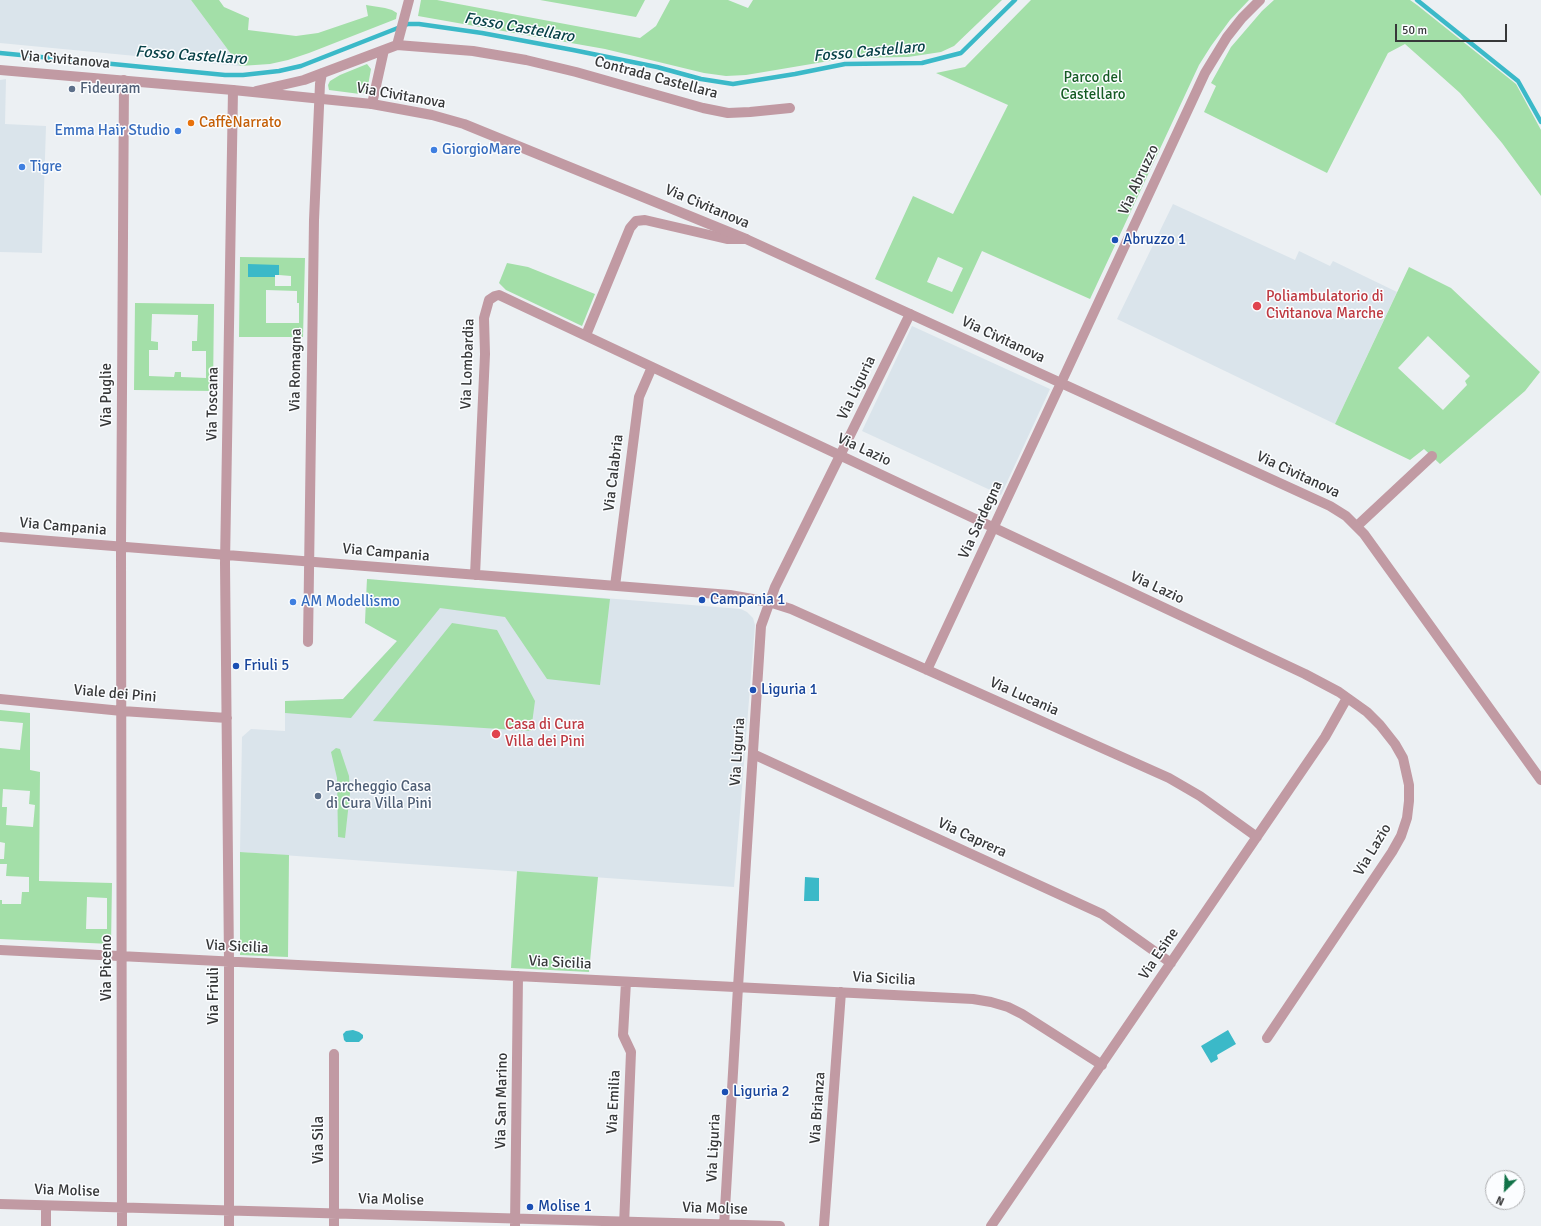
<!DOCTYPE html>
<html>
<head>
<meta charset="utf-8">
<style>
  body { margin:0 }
  #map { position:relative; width:1541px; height:1226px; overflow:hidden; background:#ecf0f3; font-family:Signika,sans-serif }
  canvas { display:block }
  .north { position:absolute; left:1485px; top:1170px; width:40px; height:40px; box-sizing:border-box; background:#fbfdff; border:1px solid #adaeb0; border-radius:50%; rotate:204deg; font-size:11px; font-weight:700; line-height:16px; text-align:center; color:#373839 }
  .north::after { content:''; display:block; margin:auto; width:14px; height:18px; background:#117248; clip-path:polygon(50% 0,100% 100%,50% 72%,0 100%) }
  .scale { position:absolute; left:1395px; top:24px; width:112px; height:18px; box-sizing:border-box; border:2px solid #373839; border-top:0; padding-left:5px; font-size:12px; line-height:14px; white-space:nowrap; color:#373839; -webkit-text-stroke:3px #fbfdff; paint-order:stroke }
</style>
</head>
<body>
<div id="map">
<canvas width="1541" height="1226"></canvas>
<div class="north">N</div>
<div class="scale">50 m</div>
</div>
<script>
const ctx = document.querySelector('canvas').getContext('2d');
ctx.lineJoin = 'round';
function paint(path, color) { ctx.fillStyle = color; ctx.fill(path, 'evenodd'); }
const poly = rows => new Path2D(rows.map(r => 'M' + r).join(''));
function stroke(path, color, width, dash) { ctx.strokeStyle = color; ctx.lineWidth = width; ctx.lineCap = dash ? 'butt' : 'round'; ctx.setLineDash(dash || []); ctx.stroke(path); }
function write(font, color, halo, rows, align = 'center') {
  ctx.font = font + ' Signika,sans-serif'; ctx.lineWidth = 3; ctx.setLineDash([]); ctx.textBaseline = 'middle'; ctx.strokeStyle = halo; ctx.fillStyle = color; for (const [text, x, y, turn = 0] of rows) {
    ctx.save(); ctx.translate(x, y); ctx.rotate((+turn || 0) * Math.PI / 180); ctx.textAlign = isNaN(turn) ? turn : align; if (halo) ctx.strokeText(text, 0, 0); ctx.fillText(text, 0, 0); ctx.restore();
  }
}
paint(poly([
  [0,0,191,0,240,66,0,43],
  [6,79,5,124,46,126,42,253,0,252,0,80],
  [1173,204,1295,260,1299,251,1330,266,1333,261,1397,292,1335,424,1117,319],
  [912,326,1050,389,1001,495,862,431],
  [367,579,741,609,747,612,753,618,755,625,734,887,240,852,242,737,251,729,285,731,285,701,343,699,397,641,365,623]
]), '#dae4eb');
paint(poly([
  [191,0,219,0,224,7,249,18,248,30,296,36,318,33,368,16,366,5,385,8,392,10,397,13,396,19,309,53,288,60,270,64,240,66],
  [421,0,437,0,640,38,656,26,670,0,728,0,748,8,753,0,1002,0,954,46,941,52,908,57,847,58,746,75,726,76,704,73,605,49,418,16],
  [540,0,645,0,636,17],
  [1031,0,1249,0,1230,20,1211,46,1199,65,1090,299,982,251,953,314,875,279,913,196,953,214,1008,105,936,73,965,67],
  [938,257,963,268,952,292,927,282],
  [1274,0,1410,0,1417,5,1516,84,1541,130,1541,196,1502,143,1460,93,1405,44,1388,53,1327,173,1204,112,1216,86,1211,83,1231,47,1262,11],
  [367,64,371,69,367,91,360,94,329,90,328,85,330,81,340,75],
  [240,257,305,258,303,337,239,337],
  [249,265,279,265,279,275,291,276,291,286,275,286,275,277],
  [266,290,297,291,297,303,299,303,299,323,266,323],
  [507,263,528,267,595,294,582,326,506,290,499,283],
  [1409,267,1451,288,1540,372,1525,391,1440,464,1424,449,1410,460,1335,424],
  [1428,336,1470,376,1465,381,1467,385,1443,410,1398,368],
  [135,303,214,304,213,391,134,390],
  [152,314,198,315,197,341,192,341,192,351,206,351,206,378,181,377,181,372,175,372,174,377,149,376,149,350,158,350,158,342,151,341],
  [367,579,610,599,600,685,547,679,505,617,440,608,351,718,285,713,285,701,343,699,397,641,365,623],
  [452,623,497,630,535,701,531,731,373,721],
  [0,710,30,713,30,770,40,772,39,881,112,883,111,944,0,939,0,900,2,900,2,904,21,904,22,892,29,892,29,877,6,876,7,864,0,864,0,859,4,859,5,843,0,842,0,748,20,750,23,723,0,721],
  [3,789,30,791,29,804,35,805,33,827,6,825,7,807,2,807],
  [87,897,107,898,107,929,86,929],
  [336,748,340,749,349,776,350,793,345,838,338,837,337,778,331,752],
  [240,852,289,855,288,957,240,955],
  [517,871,598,877,589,972,511,968]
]), '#a3dfa8');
paint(poly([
  [248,264,279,265,279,275,275,275,275,277,248,277],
  [805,877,819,878,819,901,804,901],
  [353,1030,359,1032,363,1035,363,1038,359,1042,346,1042,344,1040,343,1034,346,1031],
  [1228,1030,1236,1044,1217,1055,1218,1059,1211,1063,1201,1046]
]), '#3bb9c8');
stroke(poly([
  [1417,0,1518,81,1541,122],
  [0,53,225,75,243,75,279,71,301,66,408,24,419,24,482,33,573,50,657,67,701,79,733,84,795,74,845,64,922,63,961,53,1015,0]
]), '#3bb9c8', 4.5);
stroke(poly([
  [397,45,409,0],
  [256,91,304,80,397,45,473,51,526,60,576,72,703,108,728,113,750,112,790,108],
  [372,104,384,50],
  [586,335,630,228,636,221,645,220,727,239,746,239],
  [1357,526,1432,456],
  [0,537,730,595,769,602,791,609,1169,778,1200,796,1257,837],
  [475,575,485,354,484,318,489,300,495,296,499,295,1305,674,1339,692,1367,712,1380,725,1395,744,1403,758,1409,785,1409,801,1407,818,1401,836,1392,852,1267,1038],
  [615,586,639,397,652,367],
  [308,642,314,220,320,84,322,73],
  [927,670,1061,383],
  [0,699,122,711,227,718],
  [753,754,1102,914,1171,963],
  [0,950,973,999,991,1002,1008,1007,1022,1014,1102,1065],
  [334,1054,334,1226],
  [0,1204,780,1226],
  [46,1226,46,1206],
  [122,1226,121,547,124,80],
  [229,1226,229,961,225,563,233,90],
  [515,1226,518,976],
  [624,1226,631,1052,623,1035,626,982],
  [724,1226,738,987,761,626,775,587,910,314],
  [824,1226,841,992],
  [991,1226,1325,737,1347,698]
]), '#c19aa3', 10);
stroke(poly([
  [0,70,233,90,372,104,432,115,464,124,746,239,1330,506,1346,516,1364,534,1541,780],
  [1061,383,1205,73,1227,37,1242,18,1260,0]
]), '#c19aa3', 10);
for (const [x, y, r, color] of [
  [72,89,4,"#5c6f8a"],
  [191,123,4,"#e8710a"],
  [178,131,4,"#3f7fe0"],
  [434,150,4,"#3f7fe0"],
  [22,167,4,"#3f7fe0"],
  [1115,240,4,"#1a4fb4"],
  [1257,306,5,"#e0444e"],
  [702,600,4,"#1a4fb4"],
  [293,602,4,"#3f7fe0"],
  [236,666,4,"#1a4fb4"],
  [753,690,4,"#1a4fb4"],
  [496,734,5,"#e0444e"],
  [318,796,4,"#5c6f8a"],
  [725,1092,4,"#1a4fb4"],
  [530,1207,4,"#1a4fb4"]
]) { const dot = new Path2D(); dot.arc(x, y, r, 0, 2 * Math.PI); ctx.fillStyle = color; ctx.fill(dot); stroke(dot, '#fbfdff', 1.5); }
write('15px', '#373839', '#fbfdff', [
  ["Via Civitanova",65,60,5],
  ["Contrada Castellara",656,78,15],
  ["Via Civitanova",401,96,10],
  ["Via Abruzzo",1139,180,-65],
  ["Via Civitanova",707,207,23],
  ["Via Civitanova",1003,340,25],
  ["Via Lombardia",468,364,-88],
  ["Via Romagna",296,370,-89],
  ["Via Liguria",857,388,-64],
  ["Via Puglie",107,395,-90],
  ["Via Toscana",213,404,-89],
  ["Via Lazio",864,450,25],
  ["Via Calabria",614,473,-83],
  ["Via Civitanova",1298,475,25],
  ["Via Sardegna",981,520,-65],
  ["Via Campania",63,527,5],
  ["Via Campania",386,553,5],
  ["Via Lazio",1157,588,25],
  ["Viale dei Pini",115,694,5],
  ["Via Lucania",1024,697,24],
  ["Via Liguria",738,752,-86],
  ["Via Caprera",972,838,25],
  ["Via Lazio",1373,850,-59],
  ["Via Sicilia",237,947,3],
  ["Via Esine",1159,954,-56],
  ["Via Sicilia",560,963,3],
  ["Via Piceno",107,968,-90],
  ["Via Sicilia",884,979,3],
  ["Via Friuli",214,996,-90],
  ["Via San Marino",502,1101,-89],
  ["Via Emilia",614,1102,-87],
  ["Via Brianza",818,1108,-86],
  ["Via Sila",319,1140,-90],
  ["Via Liguria",714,1148,-87],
  ["Via Molise",67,1191,2],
  ["Via Molise",391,1200,1],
  ["Via Molise",715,1209,2]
]);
write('15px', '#165c25', '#fbfdff', [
  ["Parco del",1093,78],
  ["Castellaro",1093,95]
]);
write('15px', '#4e5e75', '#fbfdff', [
  ["Fideuram",80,89],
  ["Parcheggio Casa",326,787],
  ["di Cura Villa Pini",326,804]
], 'left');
write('15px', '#c56008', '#fbfdff', [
  ["CaffèNarrato",199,123]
], 'left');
write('15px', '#366cbe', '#fbfdff', [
  ["Emma Hair Studio",170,131,"right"],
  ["GiorgioMare",442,150],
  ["Tigre",30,167],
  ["AM Modellismo",301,602]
], 'left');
write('15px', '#164399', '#fbfdff', [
  ["Abruzzo 1",1123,240],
  ["Campania 1",710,600],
  ["Friuli 5",244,666],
  ["Liguria 1",761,690],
  ["Liguria 2",733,1092],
  ["Molise 1",538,1207]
], 'left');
write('15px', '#be3a42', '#fbfdff', [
  ["Poliambulatorio di",1266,297],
  ["Civitanova Marche",1266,314],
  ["Casa di Cura",505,725],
  ["Villa dei Pini",505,742]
], 'left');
write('italic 16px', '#084248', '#fbfdff', [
  ["Fosso Castellaro",519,28,10],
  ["Fosso Castellaro",869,52,-5],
  ["Fosso Castellaro",191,56,4]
]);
</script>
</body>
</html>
